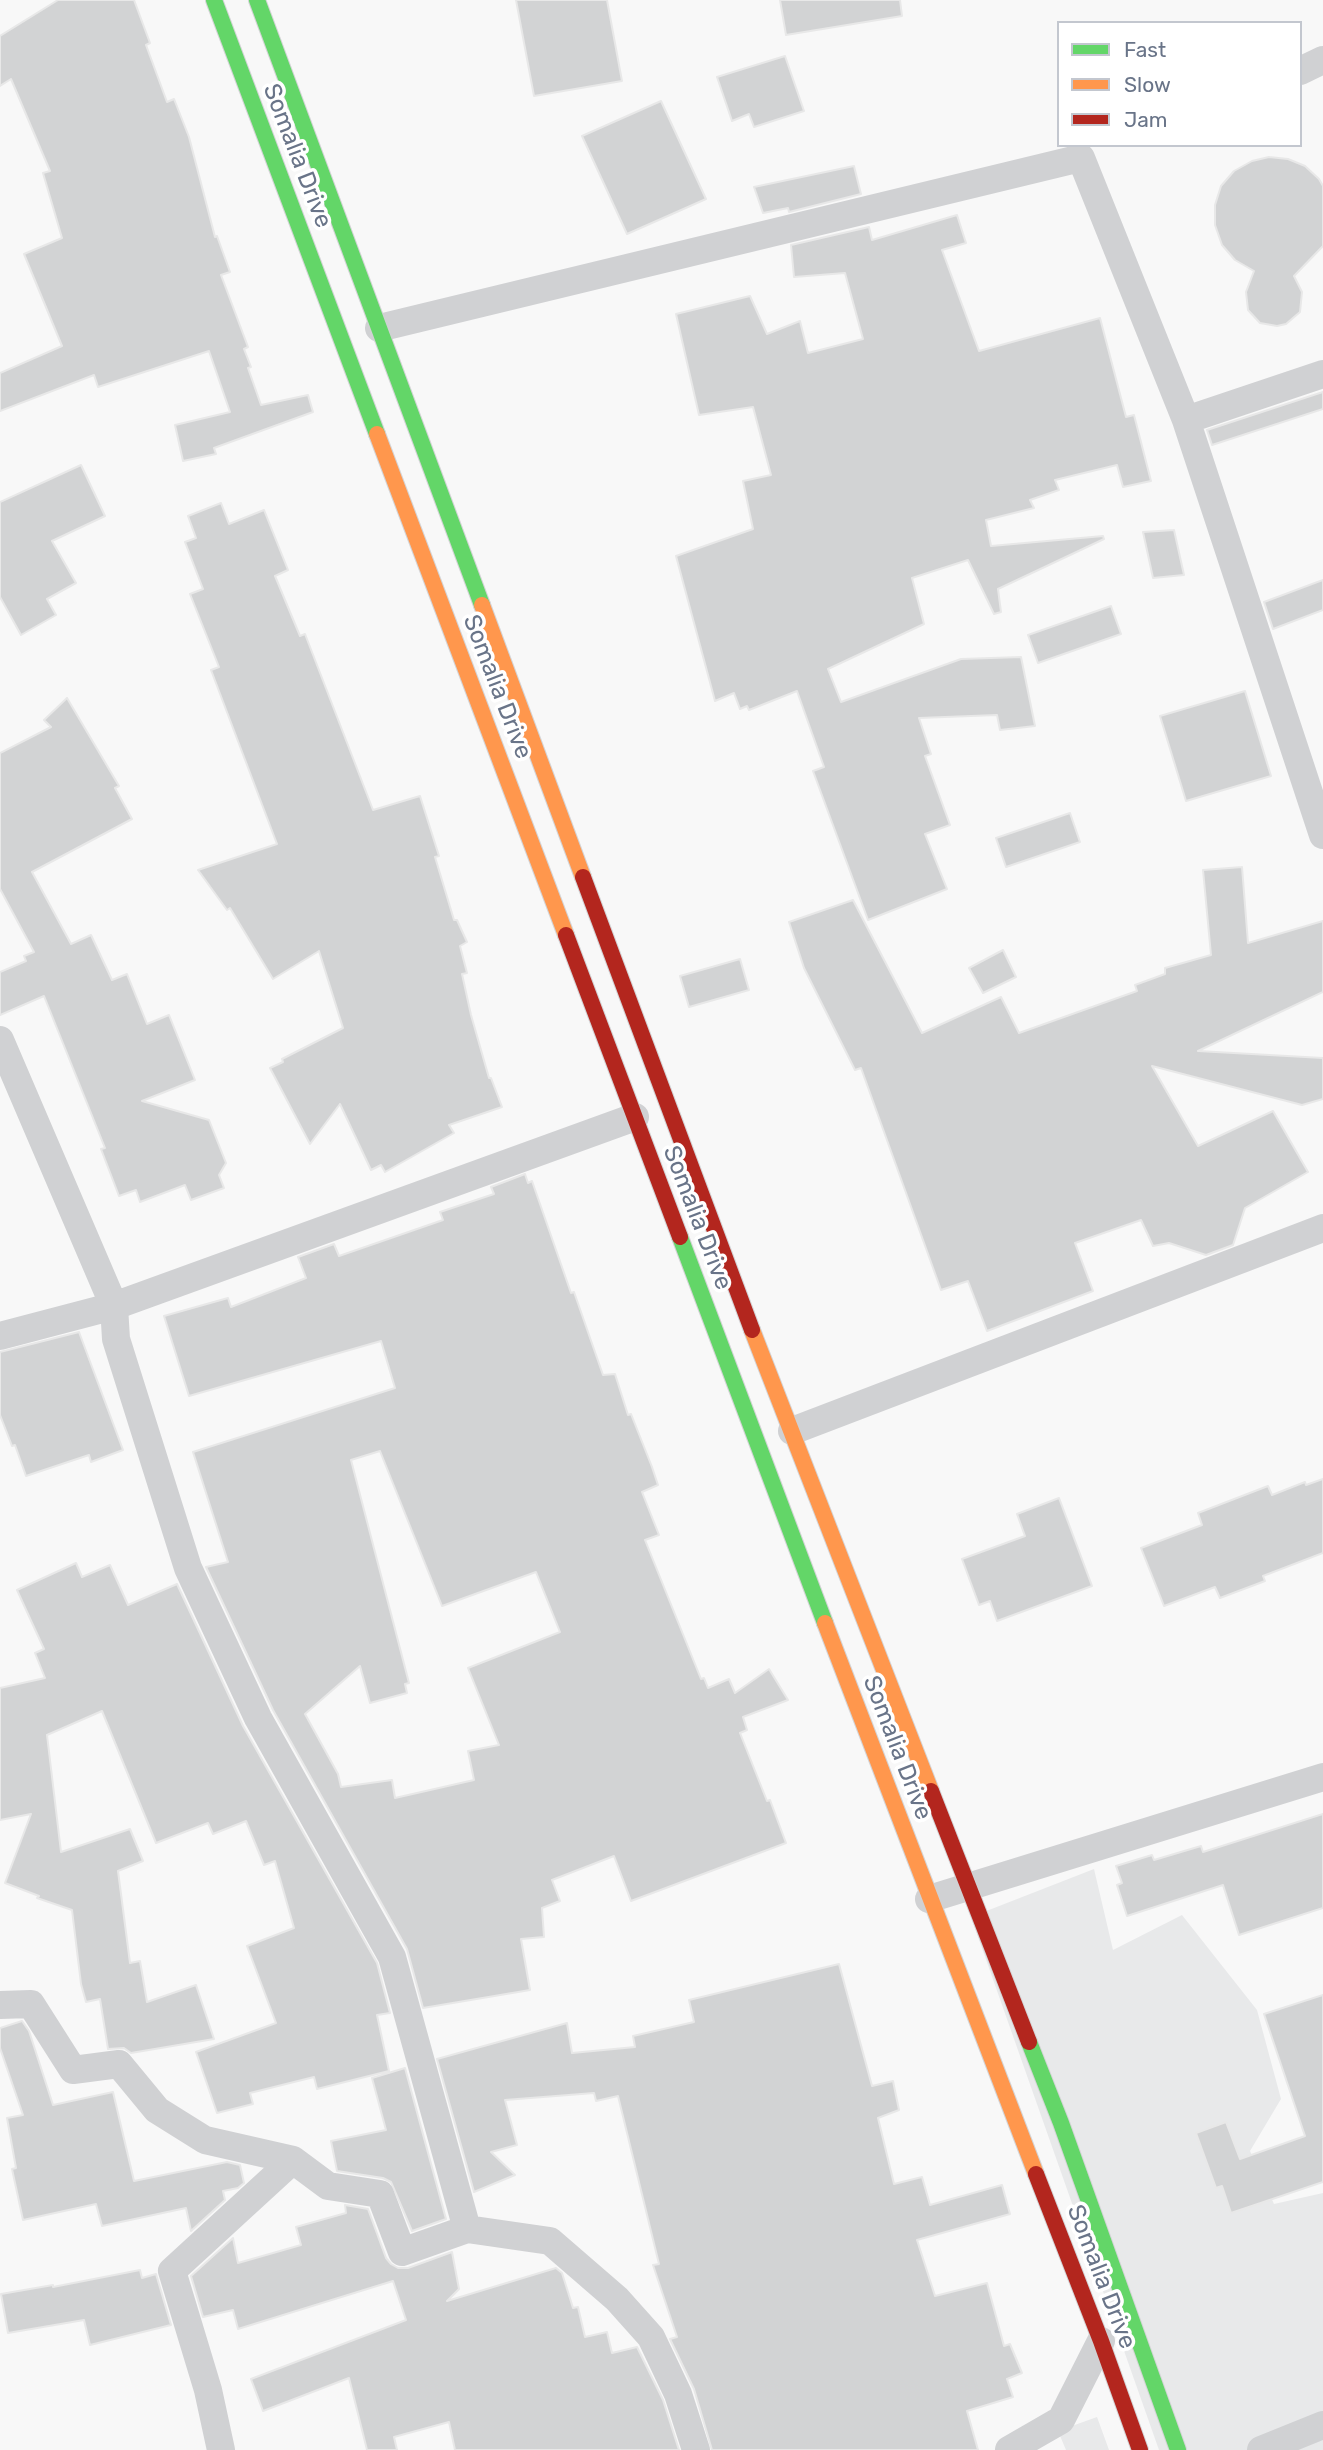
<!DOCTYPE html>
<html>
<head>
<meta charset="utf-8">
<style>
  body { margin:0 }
  #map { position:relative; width:1323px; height:2450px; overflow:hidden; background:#f8f8f8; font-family:Rubik,sans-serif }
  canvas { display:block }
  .legend { position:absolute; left:1057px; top:21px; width:245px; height:126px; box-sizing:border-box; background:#fff; border:2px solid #c3c7cf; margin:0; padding:9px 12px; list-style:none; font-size:21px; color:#697488 }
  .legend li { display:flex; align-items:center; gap:14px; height:35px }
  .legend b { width:35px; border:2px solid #c3c7cf }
</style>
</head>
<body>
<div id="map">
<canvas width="1323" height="2450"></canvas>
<ul class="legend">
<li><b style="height:9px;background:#63d668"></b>Fast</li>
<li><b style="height:9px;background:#ff974d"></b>Slow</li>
<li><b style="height:9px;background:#b3261e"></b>Jam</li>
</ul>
</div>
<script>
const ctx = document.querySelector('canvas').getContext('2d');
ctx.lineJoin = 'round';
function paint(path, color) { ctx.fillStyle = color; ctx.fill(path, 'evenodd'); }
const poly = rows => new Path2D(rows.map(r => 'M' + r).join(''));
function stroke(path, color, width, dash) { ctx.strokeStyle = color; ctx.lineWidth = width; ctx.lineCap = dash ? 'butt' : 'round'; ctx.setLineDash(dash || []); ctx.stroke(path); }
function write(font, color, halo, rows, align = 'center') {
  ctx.font = font + ' Rubik,sans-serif'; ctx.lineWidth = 7; ctx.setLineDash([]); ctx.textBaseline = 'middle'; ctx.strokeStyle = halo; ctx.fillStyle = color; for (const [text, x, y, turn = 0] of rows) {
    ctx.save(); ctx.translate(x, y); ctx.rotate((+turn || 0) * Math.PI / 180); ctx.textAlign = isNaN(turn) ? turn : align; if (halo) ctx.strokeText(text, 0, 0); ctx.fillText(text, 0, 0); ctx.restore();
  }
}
paint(poly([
  [1094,1869,1113,1950,1182,1915,1257,2010,1281,2099,1250,2151,1274,2204,1323,2193,1323,2450,1159,2450,971,1917],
  [1097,2417,1109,2450,1066,2450,1058,2431]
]), '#e8e9ea');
const building = poly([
  [58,0,134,0,150,43,146,45,167,102,174,99,189,137,215,237,217,236,230,272,221,275,248,347,244,349,251,367,248,368,261,405,308,395,313,412,214,448,216,454,183,461,175,425,230,412,209,351,98,387,94,375,0,411,0,373,62,346,24,254,62,238,43,173,50,171,11,79,0,86,0,36,58,0],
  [516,0,607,0,622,81,534,96,516,0],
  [780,0,900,0,902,16,786,35,780,0],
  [785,56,804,111,754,127,749,114,732,121,717,77,785,56],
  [661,101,706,199,627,234,582,136,661,101],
  [1269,157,1288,159,1305,166,1319,179,1323,186,1323,246,1294,276,1302,292,1300,312,1286,324,1277,326,1260,323,1248,310,1246,292,1254,271,1235,260,1222,245,1215,225,1215,205,1221,186,1234,171,1252,161,1269,157],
  [854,166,861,194,789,212,788,208,763,213,754,187,854,166],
  [957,215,966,243,942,250,979,351,1100,318,1126,417,1134,415,1151,481,1123,487,1117,465,1055,480,1059,490,1030,500,1034,508,986,520,991,546,1103,536,1104,539,998,589,1001,612,994,614,968,560,912,578,924,624,828,669,841,702,961,659,1021,657,1035,726,1000,730,997,715,919,718,931,754,925,756,950,825,925,834,947,889,868,920,813,771,824,767,797,691,749,710,747,706,740,709,734,693,715,701,676,556,753,529,743,481,771,475,753,407,699,415,676,314,750,296,767,334,800,321,808,353,863,339,845,273,794,277,791,245,869,227,872,240,957,215],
  [1323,392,1323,409,1212,445,1207,430,1323,392],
  [81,465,105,516,52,541,76,583,47,599,56,615,21,635,0,597,0,502,81,465],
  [221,503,229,524,264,510,288,570,275,576,300,636,305,634,373,810,420,796,439,856,435,857,454,920,457,920,467,942,460,946,467,973,462,974,471,1015,489,1078,491,1078,502,1107,449,1125,454,1133,385,1172,381,1165,371,1170,340,1104,310,1144,270,1068,283,1062,282,1059,343,1028,319,951,273,979,230,908,227,910,198,870,277,844,211,670,219,667,190,594,203,589,185,542,196,538,188,516,221,503],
  [1174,530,1184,575,1153,578,1143,532,1174,530],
  [1323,580,1323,610,1273,629,1264,602,1323,580],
  [1111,606,1121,634,1038,663,1028,635,1111,606],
  [1245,691,1271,776,1186,801,1160,716,1245,691],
  [67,698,119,786,115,788,132,819,32,872,71,944,91,935,112,980,127,974,147,1024,169,1015,195,1080,142,1101,209,1120,226,1163,219,1175,224,1188,191,1200,185,1185,140,1202,136,1190,119,1196,101,1149,105,1148,44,996,0,1015,0,972,26,961,24,956,34,952,0,889,0,753,51,727,44,720,67,698],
  [1070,813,1080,842,1006,867,996,838,1070,813],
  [1242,867,1248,943,1323,921,1323,992,1198,1051,1323,1058,1323,1099,1302,1105,1152,1066,1198,1146,1273,1111,1308,1172,1245,1208,1233,1245,1206,1255,1169,1243,1153,1246,1141,1220,1075,1243,1093,1291,987,1331,968,1281,941,1290,861,1068,855,1070,804,968,789,922,853,900,922,1033,1001,997,1019,1033,1137,991,1135,985,1165,974,1165,968,1211,955,1203,870,1242,867],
  [1003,950,1016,977,983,993,969,968,1003,950],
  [740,959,749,990,689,1007,680,976,740,959],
  [525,1174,528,1183,532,1181,571,1293,574,1292,603,1375,615,1374,628,1415,631,1414,652,1467,658,1485,642,1492,659,1535,645,1540,701,1679,704,1678,708,1688,729,1679,735,1693,769,1669,788,1700,743,1717,747,1730,740,1733,767,1801,770,1800,786,1843,631,1901,614,1856,552,1880,560,1901,542,1908,544,1937,521,1939,530,1990,423,2008,407,1949,273,1710,206,1567,228,1562,193,1452,395,1388,381,1341,189,1396,164,1316,228,1298,231,1307,306,1278,298,1257,334,1244,339,1256,443,1220,440,1212,494,1194,491,1187,525,1174],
  [380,1451,442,1606,536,1572,560,1632,468,1668,499,1745,468,1751,474,1780,395,1798,392,1780,341,1787,338,1774,305,1714,360,1666,370,1703,407,1693,405,1684,409,1683,351,1460,380,1451],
  [79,1332,123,1450,91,1462,89,1455,26,1476,15,1445,12,1446,0,1415,0,1352,79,1332],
  [1323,1479,1323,1553,1263,1576,1265,1581,1220,1598,1215,1587,1164,1606,1141,1548,1202,1525,1198,1513,1268,1486,1272,1495,1305,1482,1306,1485,1323,1479],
  [1059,1498,1092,1586,997,1621,990,1601,979,1605,962,1559,1025,1536,1017,1514,1059,1498],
  [76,1563,82,1577,110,1565,128,1605,177,1584,243,1726,377,1963,390,2013,377,2015,389,2071,317,2089,314,2077,250,2093,253,2104,217,2113,196,2052,276,2023,247,1946,294,1928,275,1861,264,1865,246,1821,213,1834,208,1823,156,1843,102,1711,47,1735,61,1852,130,1829,143,1861,118,1871,130,1963,140,1961,147,2002,196,1985,214,2039,131,2053,124,2048,108,2049,100,1999,86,2002,81,1984,72,1910,37,1898,39,1896,5,1883,31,1814,0,1820,0,1688,45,1678,35,1653,44,1649,17,1590,76,1563],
  [1323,1814,1323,1908,1239,1935,1223,1885,1127,1916,1117,1885,1122,1883,1116,1866,1152,1855,1154,1860,1201,1846,1203,1852,1323,1814],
  [839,1964,872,2086,893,2081,899,2110,878,2118,894,2184,922,2177,930,2205,1002,2185,1010,2214,917,2240,935,2296,987,2283,1004,2346,1010,2344,1022,2373,1007,2379,1013,2397,967,2411,978,2450,712,2450,694,2389,670,2339,677,2337,653,2265,659,2264,618,2096,596,2101,594,2093,505,2100,517,2145,491,2152,515,2175,474,2192,437,2059,567,2023,572,2053,635,2047,633,2036,694,2022,689,2000,839,1964],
  [1323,1995,1323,2182,1231,2213,1222,2186,1216,2188,1196,2133,1226,2122,1240,2159,1305,2136,1264,2014,1323,1995],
  [22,2021,29,2031,53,2105,113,2092,134,2181,227,2162,240,2165,244,2183,238,2188,223,2191,225,2200,191,2231,186,2208,102,2226,96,2204,23,2220,12,2169,16,2168,7,2118,23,2115,0,2048,0,2028,22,2021],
  [405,2068,446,2219,412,2231,391,2182,383,2178,337,2171,331,2141,386,2130,372,2078,405,2068],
  [345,2205,368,2209,386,2258,391,2264,398,2268,408,2268,452,2252,459,2289,447,2301,556,2268,562,2273,573,2308,578,2307,585,2337,607,2332,612,2353,637,2347,663,2400,679,2450,455,2450,449,2422,394,2437,397,2450,367,2450,349,2378,263,2411,251,2379,406,2320,393,2281,238,2329,233,2310,203,2317,191,2276,233,2238,238,2263,301,2245,296,2227,346,2213,345,2205],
  [140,2270,142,2278,156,2274,171,2325,90,2345,84,2320,8,2333,1,2294,53,2285,53,2287,140,2270]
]);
paint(building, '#d2d3d4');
stroke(building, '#e8e8e8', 2);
const fast = poly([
  [214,0,377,434],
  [257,0,482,605],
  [680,1237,825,1623],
  [1029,2042,1061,2123,1178,2450]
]);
const slow = poly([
  [377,434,566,935],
  [482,605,583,877],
  [752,1330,931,1791],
  [825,1623,1036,2174]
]);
const jam = poly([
  [583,877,752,1330],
  [566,935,680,1237],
  [931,1791,1029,2042],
  [1036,2174,1101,2341,1140,2450]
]);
stroke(fast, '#d4d4d6', 18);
stroke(slow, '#d4d4d6', 18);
stroke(jam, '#d4d4d6', 18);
stroke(poly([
  [1300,71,1323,60],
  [379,328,1081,158,1186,420,1323,835],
  [1186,420,1323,374],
  [0,1040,114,1306,635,1117],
  [0,1336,114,1306,116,1339,188,1568,258,1718,392,1957,467,2229,550,2241,617,2299,651,2337,678,2394,696,2450],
  [792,1431,1323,1228],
  [929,1899,1323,1777],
  [0,2005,31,2004,73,2070,119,2064,157,2110,205,2140,293,2160,328,2186,380,2194,402,2252,467,2229],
  [221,2450,208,2390,172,2271,293,2160],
  [1009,2450,1061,2420,1101,2341],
  [1261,2450,1323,2425]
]), '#d0d1d3', 28);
stroke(fast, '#63d668', 16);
stroke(slow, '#ff974d', 16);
stroke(jam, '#b3261e', 16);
write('24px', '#697488', '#fff', [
  ["Somalia Drive",297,156,69],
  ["Somalia Drive",497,687,69],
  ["Somalia Drive",697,1218,69],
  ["Somalia Drive",897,1748,69],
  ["Somalia Drive",1101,2277,69]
]);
</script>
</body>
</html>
